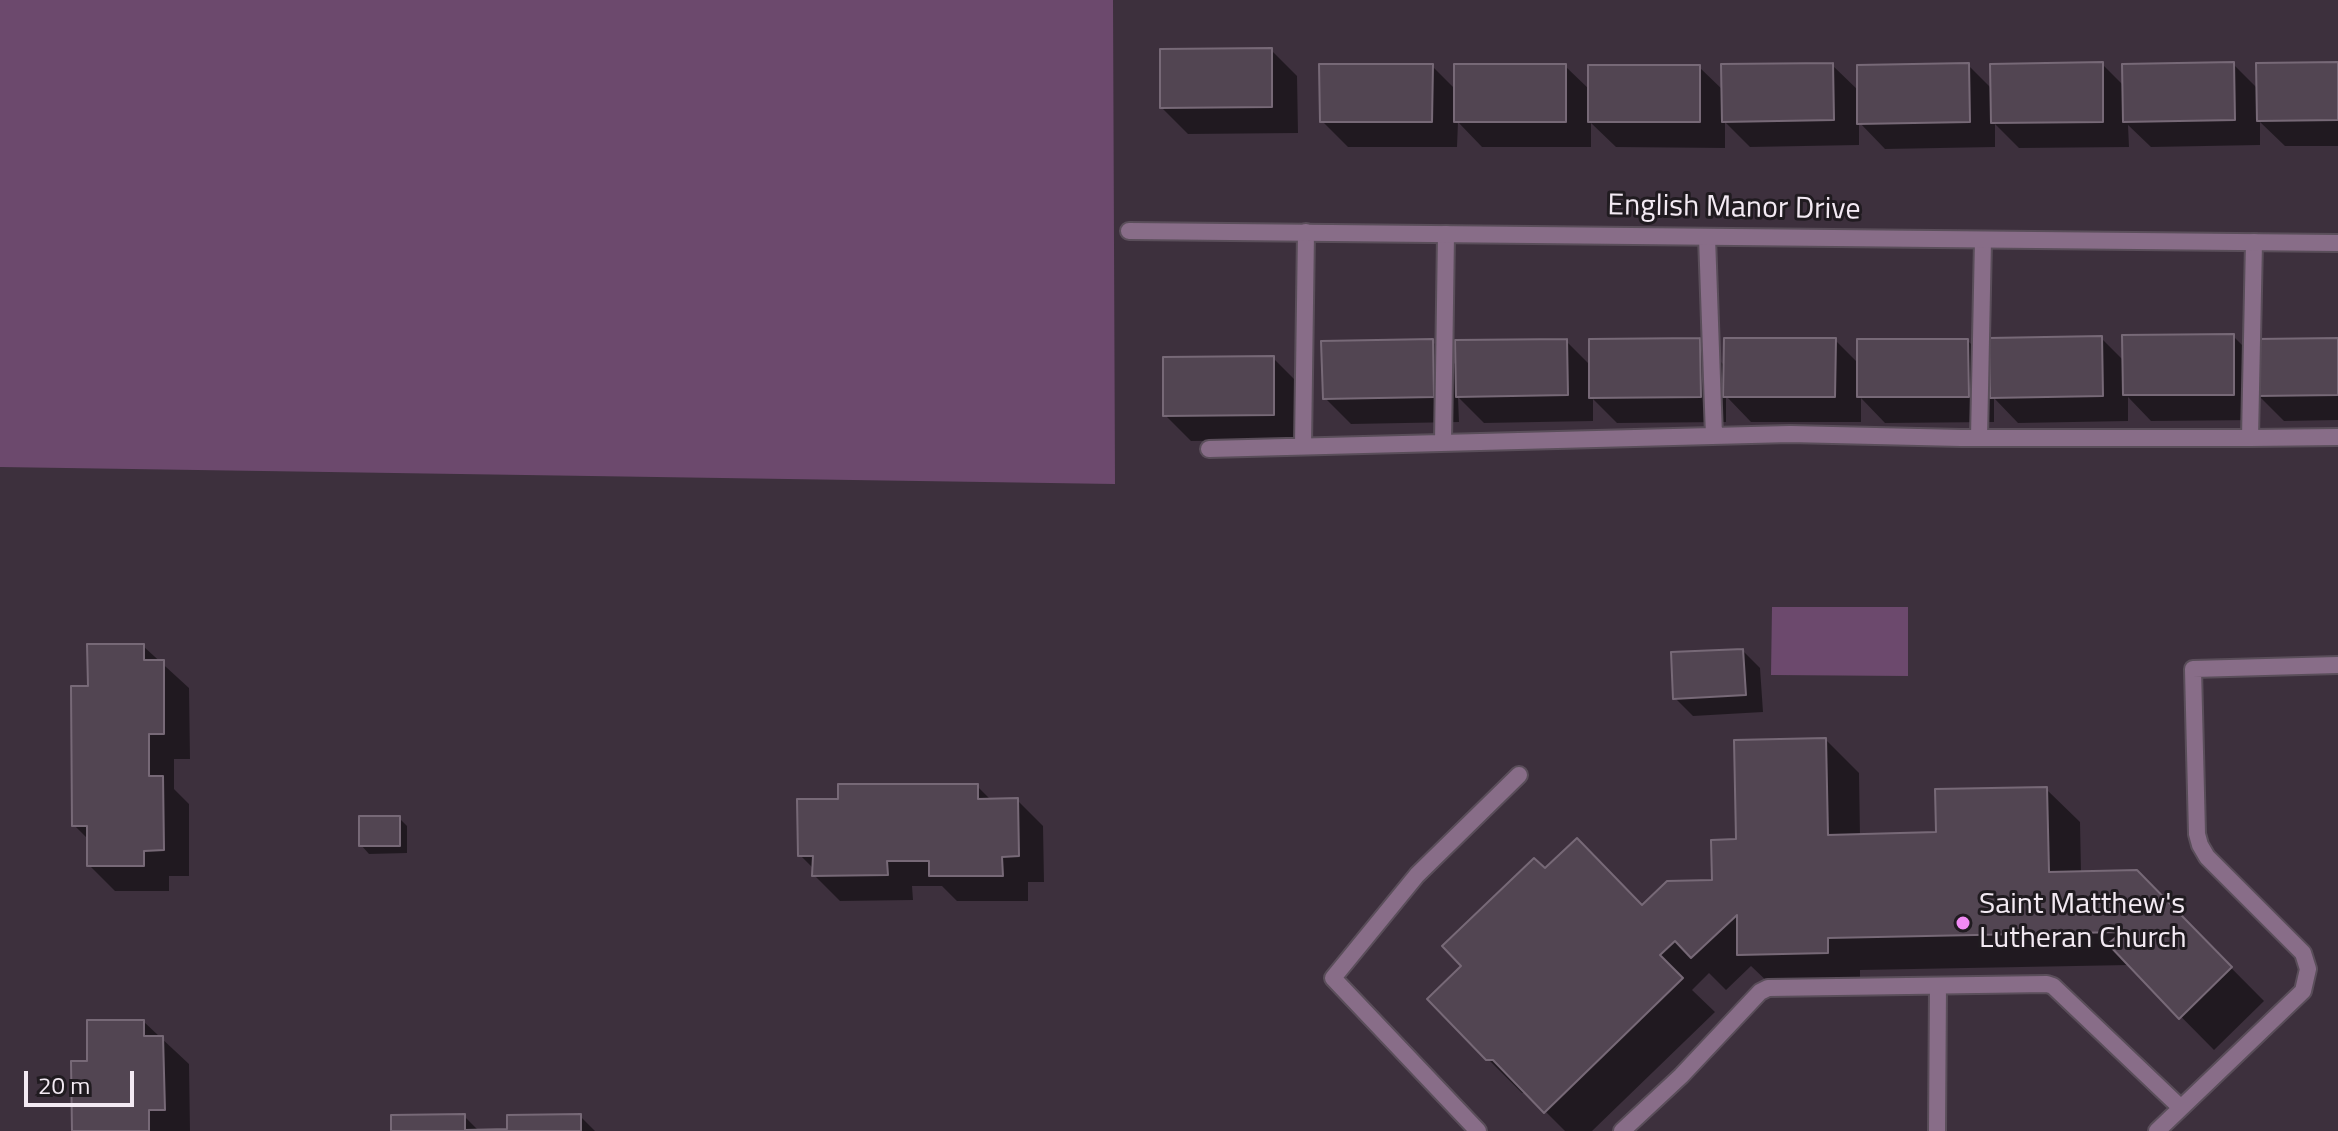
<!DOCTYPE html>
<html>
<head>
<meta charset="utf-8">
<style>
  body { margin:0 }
  #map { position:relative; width:2338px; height:1131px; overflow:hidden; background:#3d303d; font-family:"Titillium Web",sans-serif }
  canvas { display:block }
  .scale { position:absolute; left:24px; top:1071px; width:110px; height:36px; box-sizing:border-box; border:4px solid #f3eaf3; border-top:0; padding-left:10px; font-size:24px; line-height:28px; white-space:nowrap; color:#f3eaf3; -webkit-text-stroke:6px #201b20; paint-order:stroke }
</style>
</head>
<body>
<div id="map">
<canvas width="2338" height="1131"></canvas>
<div class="scale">20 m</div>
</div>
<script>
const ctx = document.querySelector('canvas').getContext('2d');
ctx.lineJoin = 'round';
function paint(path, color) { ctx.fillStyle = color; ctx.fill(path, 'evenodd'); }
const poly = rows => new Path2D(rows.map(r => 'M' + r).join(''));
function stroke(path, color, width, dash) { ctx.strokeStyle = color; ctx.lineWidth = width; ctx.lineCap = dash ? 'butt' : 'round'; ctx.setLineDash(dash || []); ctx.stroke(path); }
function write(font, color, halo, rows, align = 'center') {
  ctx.font = font + ' "Titillium Web",sans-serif'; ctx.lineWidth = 6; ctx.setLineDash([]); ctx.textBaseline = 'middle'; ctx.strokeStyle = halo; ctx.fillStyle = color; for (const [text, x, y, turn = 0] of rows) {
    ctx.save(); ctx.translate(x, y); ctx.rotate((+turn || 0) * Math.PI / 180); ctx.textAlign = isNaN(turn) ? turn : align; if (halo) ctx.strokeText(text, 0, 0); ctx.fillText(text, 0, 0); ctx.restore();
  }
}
paint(poly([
  [0,0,1113,0,1115,484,0,467],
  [1772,607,1908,607,1908,676,1771,675]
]), '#6c496d');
paint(poly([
  [1271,50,1297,76,1298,133,1188,134,1162,108],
  [2102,64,2124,86,2233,64,2258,89,2338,64,2338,146,2285,146,2260,122,2260,145,2151,147,2128,125,2129,147,2019,148,1995,124,1995,147,1885,149,1859,122,1859,145,1750,147,1725,122,1725,148,1616,147,1591,123,1591,147,1482,147,1458,122,1457,147,1348,147,1322,121,1432,66,1456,90,1565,66,1590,90,1699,67,1724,91,1832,65,1859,91,1968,65,1992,89],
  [2233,336,2258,361,2338,340,2338,420,2284,421,2259,396,2259,420,2151,421,2128,397,2128,421,2018,423,1994,398,1994,422,1885,423,1861,398,1861,422,1751,422,1726,396,1726,422,1617,423,1593,399,1593,421,1484,423,1458,397,1459,422,1351,424,1325,398,1432,341,1458,367,1566,341,1591,366,1699,340,1725,366,1835,340,1859,364,1968,341,1992,365,2101,338,2125,362],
  [1273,358,1299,384,1299,440,1191,441,1165,415],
  [143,646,189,688,190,759,174,759,174,789,189,804,189,876,169,876,169,891,115,891,89,865,89,840,74,825,90,688],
  [1743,651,1760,668,1763,712,1693,716,1675,698],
  [1826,740,1859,773,1860,836,1938,834,2046,789,2080,822,2081,873,2136,872,2264,1001,2214,1050,2130,965,1860,970,1860,985,1773,987,1751,966,1726,990,1709,973,1692,990,1715,1012,1592,1131,1565,1131,1527,1093,1522,1093,1488,1059,1464,966,1545,871,1642,907,1714,882,1738,841],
  [977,786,992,801,1017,800,1043,826,1044,882,1028,882,1028,901,957,901,942,886,912,886,913,900,840,901,814,875,815,870,800,855,840,801],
  [399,818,407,826,407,853,369,854,361,845],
  [144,1022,189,1064,190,1131,74,1131,89,1062],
  [464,1116,479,1131,393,1131],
  [580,1116,595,1131,509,1131]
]), '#0007');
const building = poly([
  [1272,48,1272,107,1160,108,1160,49,1272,48],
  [2103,62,2103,122,1991,123,1990,64,2103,62],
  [2234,62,2235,120,2123,122,2122,64,2234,62],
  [2338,62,2338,120,2257,121,2256,63,2338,62],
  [1833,63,1834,120,1722,122,1721,64,1833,63],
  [1969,63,1970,122,1857,124,1857,65,1969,63],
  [1319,64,1433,64,1432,122,1320,122,1319,64],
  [1454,64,1566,64,1566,122,1454,122,1454,64],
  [1588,65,1700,65,1700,122,1588,122,1588,65],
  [2234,334,2234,395,2123,395,2122,335,2234,334],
  [2102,336,2103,396,1990,398,1989,338,2102,336],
  [1700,338,1701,397,1589,398,1589,339,1700,338],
  [1724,338,1836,338,1835,397,1723,397,1724,338],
  [2338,338,2338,395,2256,396,2256,339,2338,338],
  [1433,339,1434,397,1323,399,1321,341,1433,339],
  [1567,339,1568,395,1456,397,1455,340,1567,339],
  [1857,339,1968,339,1969,397,1857,397,1857,339],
  [1274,356,1274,415,1163,416,1163,357,1274,356],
  [87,644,144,644,144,660,164,660,164,734,149,734,149,776,163,776,164,850,144,851,144,866,87,866,87,826,72,826,71,686,88,686,87,644],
  [1743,649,1746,695,1673,699,1671,652,1743,649],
  [1826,738,1828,835,1936,832,1935,789,2047,787,2049,872,2137,870,2232,967,2179,1019,2108,944,2122,932,1828,938,1828,953,1737,955,1737,915,1691,958,1675,941,1660,955,1683,978,1544,1113,1493,1060,1486,1060,1427,999,1461,966,1442,946,1534,858,1545,868,1577,838,1642,905,1667,881,1712,880,1711,840,1736,839,1734,740,1826,738],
  [838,784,978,784,978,799,1018,798,1019,856,1002,857,1003,876,929,876,929,861,887,861,888,875,812,876,813,856,798,856,797,799,838,799,838,784],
  [359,816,400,816,400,846,359,846,359,816],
  [87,1020,144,1020,144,1036,163,1036,165,1110,149,1110,149,1131,72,1131,71,1061,87,1061,87,1020],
  [465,1114,465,1130,507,1129,507,1115,581,1114,581,1131,391,1131,391,1115,465,1114]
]);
paint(building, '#524552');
stroke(building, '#776977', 2);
const service = poly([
  [1707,237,1714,436],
  [1979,438,1983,240],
  [2250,438,2338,437],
  [1443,442,1446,234],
  [1303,446,1306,232],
  [1209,449,1790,434,1961,438,2250,438,2254,242],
  [1478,1131,1333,978,1417,875,1519,775],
  [1622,1131,1681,1076,1760,992,1768,988,2047,984,2053,986,2181,1108,2303,991,2308,969,2303,953,2207,857,2200,845,2197,834,2193,669,2338,665],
  [1937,1131,1938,986],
  [2157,1131,2181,1108]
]);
const minor = poly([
  [1129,231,2338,243]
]);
stroke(service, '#5a4e5a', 20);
stroke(minor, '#5a4e5a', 20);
stroke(service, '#886d88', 16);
stroke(minor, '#886d88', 16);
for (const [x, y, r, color] of [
  [1963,923,8,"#f18af4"]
]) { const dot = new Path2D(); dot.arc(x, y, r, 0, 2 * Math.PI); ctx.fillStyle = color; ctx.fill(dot); stroke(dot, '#201b20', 3); }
write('30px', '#f3eaf3', '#201b20', [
  ["English Manor Drive",1734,209,1]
]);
write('30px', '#f3eaf3', '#201b20', [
  ["Saint Matthew's",1979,906],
  ["Lutheran Church",1979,940]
], 'left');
</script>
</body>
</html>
